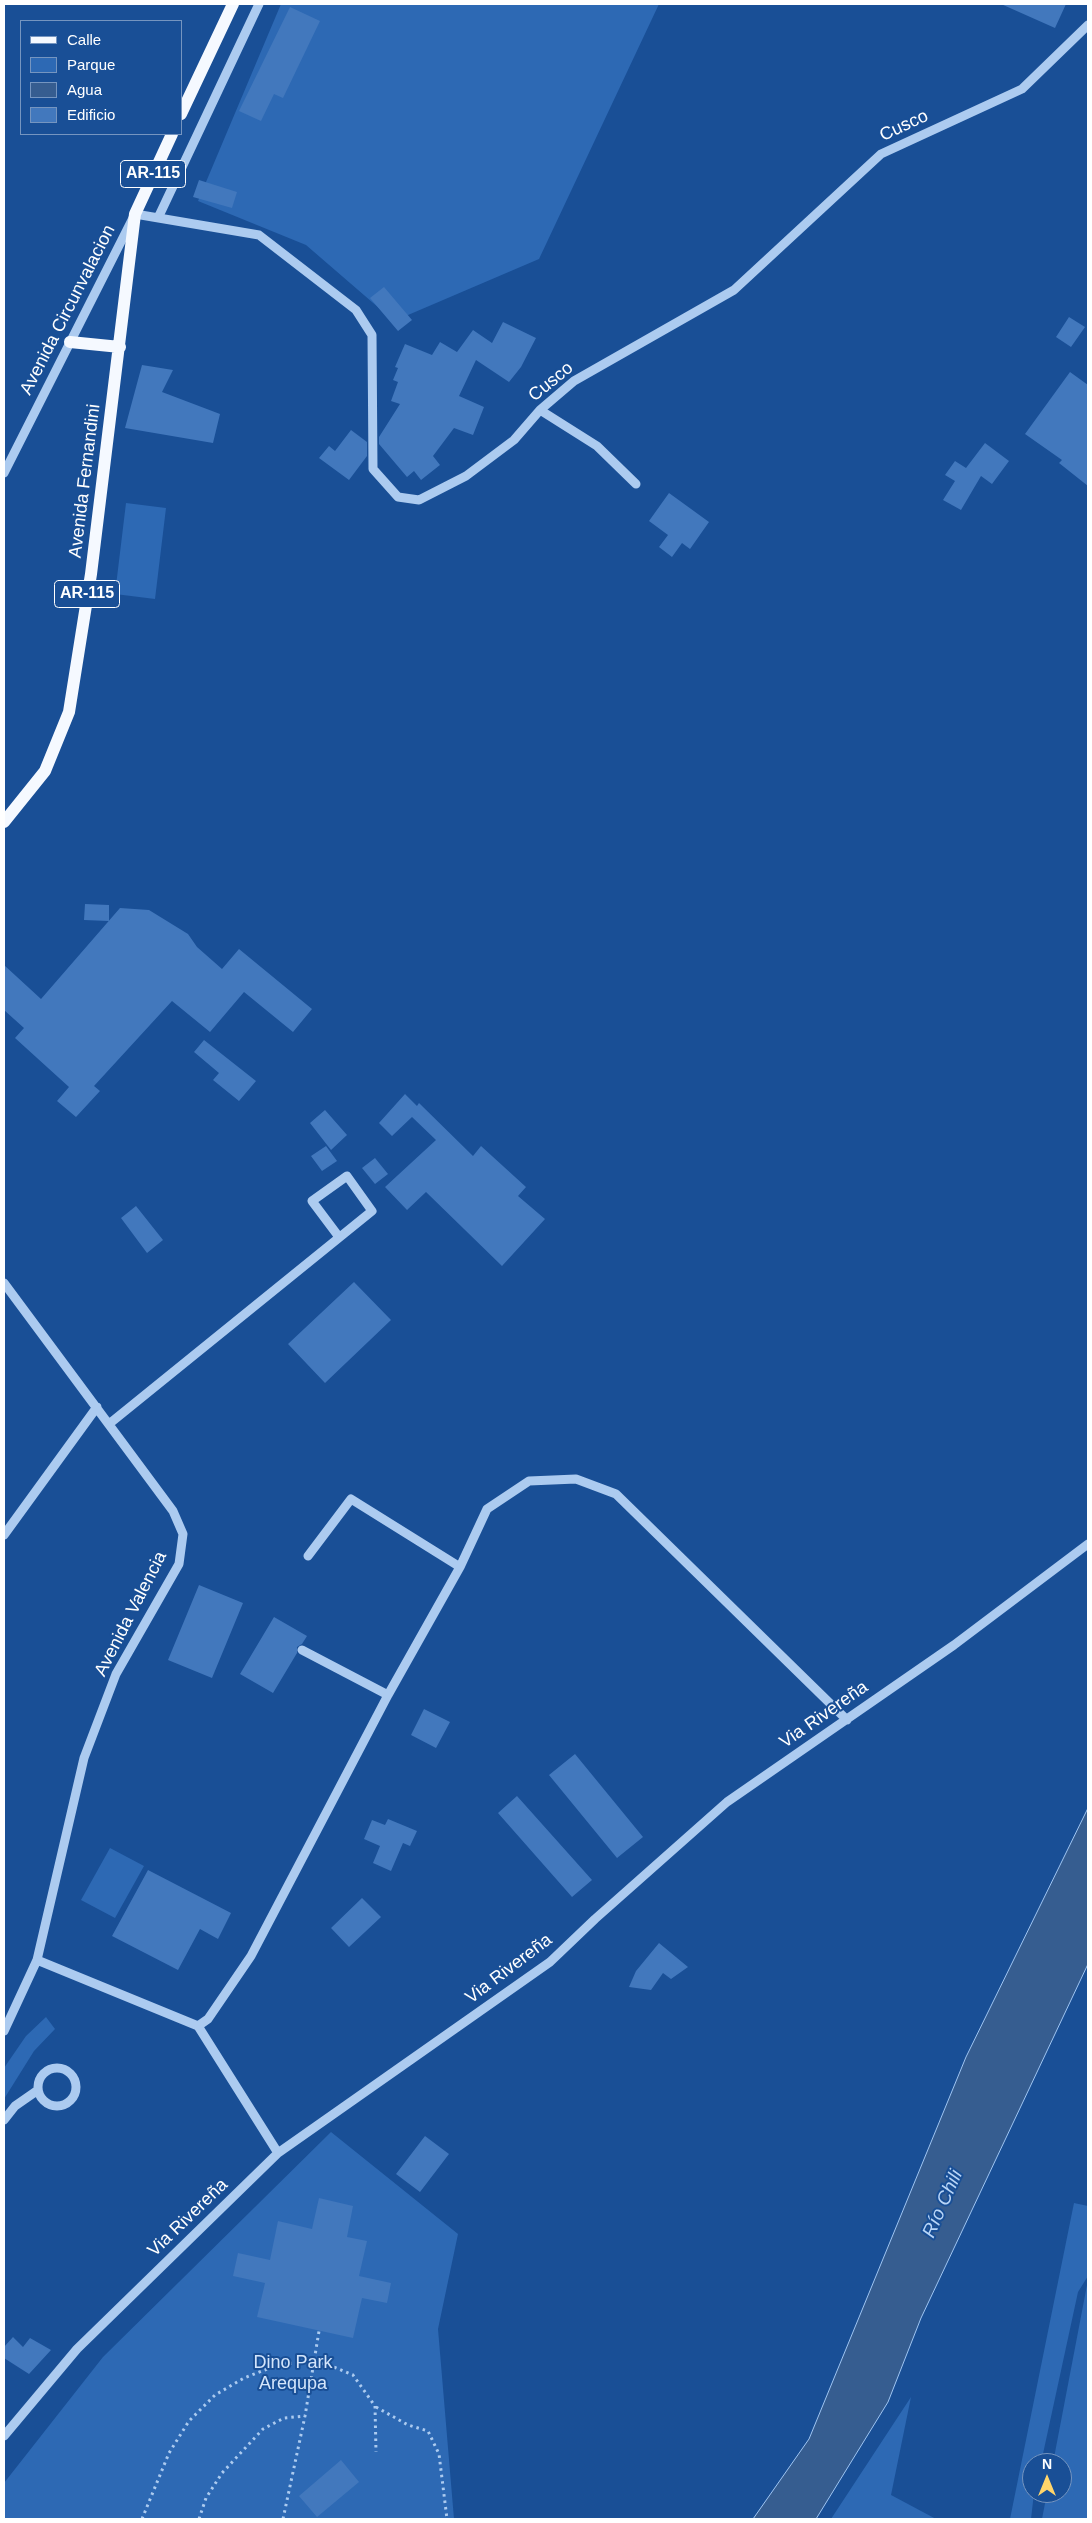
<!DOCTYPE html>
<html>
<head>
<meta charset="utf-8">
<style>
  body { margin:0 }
  #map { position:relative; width:1092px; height:2523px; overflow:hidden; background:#194f96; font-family:Arial,sans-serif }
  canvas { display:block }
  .frame { position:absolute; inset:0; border:5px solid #fff; pointer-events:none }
  .legend { position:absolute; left:20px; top:20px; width:162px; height:115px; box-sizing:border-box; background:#194f96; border:1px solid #7595c0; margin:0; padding:6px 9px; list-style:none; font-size:15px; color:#fff }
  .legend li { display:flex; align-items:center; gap:10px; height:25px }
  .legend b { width:25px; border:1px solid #7595c0 }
  .north { position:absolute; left:1022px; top:2453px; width:50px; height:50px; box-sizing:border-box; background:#194f96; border:1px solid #7595c0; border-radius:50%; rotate:0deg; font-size:14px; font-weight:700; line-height:20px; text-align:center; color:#fff }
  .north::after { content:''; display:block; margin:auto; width:18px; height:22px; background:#ffd56b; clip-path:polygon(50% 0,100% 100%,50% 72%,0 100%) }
</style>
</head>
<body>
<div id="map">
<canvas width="1092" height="2523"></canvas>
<div class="frame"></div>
<ul class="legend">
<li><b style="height:6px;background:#f5f9ff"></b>Calle</li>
<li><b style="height:14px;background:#2d69b4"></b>Parque</li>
<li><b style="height:14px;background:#365d90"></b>Agua</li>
<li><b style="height:14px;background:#4278bd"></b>Edificio</li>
</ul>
<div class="north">N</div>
</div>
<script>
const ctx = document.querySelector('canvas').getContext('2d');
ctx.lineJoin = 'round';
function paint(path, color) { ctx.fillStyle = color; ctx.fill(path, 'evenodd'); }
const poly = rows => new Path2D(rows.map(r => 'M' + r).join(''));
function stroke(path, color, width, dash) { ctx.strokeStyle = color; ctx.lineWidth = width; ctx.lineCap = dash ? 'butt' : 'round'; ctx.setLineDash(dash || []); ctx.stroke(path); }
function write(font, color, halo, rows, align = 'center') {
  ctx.font = font + ' Arial,sans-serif'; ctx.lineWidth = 4; ctx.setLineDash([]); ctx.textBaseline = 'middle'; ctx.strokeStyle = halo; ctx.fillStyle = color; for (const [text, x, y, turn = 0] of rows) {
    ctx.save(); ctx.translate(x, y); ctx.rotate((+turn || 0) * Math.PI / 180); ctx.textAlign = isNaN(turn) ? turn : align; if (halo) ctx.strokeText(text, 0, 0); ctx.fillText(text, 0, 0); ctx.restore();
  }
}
paint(poly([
  [281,4,334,5,659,4,539,259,394,321,306,245,198,201],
  [126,503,166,508,155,599,115,594],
  [110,1848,144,1866,115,1918,81,1900],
  [46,2017,55,2029,34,2051,4,2099,4,2068,26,2036],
  [331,2132,458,2234,438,2329,454,2519,4,2519,4,2483,103,2357],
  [1074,2203,1088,2206,1088,2276,1078,2292,1041,2463,1032,2463,1032,2493,1034,2493,1031,2519,1010,2519],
  [1087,2285,1088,2519,1042,2519,1047,2493,1062,2493,1062,2463,1053,2463],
  [911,2397,891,2495,936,2519,831,2519]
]), '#2d69b4');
const water = poly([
  [1088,1808,1088,1964,921,2318,888,2402,816,2519,753,2519,809,2439,966,2057,1088,1808]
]);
paint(water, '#365d90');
stroke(water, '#9fc5f2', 1);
paint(poly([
  [1001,4,1066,4,1055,28],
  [290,7,320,21,283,98,274,94,261,121,239,111],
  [199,180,237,192,232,208,193,197],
  [384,287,412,320,398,331,370,298],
  [1069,317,1085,327,1071,347,1056,337],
  [503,322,536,338,521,367,509,382,476,360,459,396,484,407,473,435,454,428,433,456,440,465,421,480,414,471,407,477,379,444,379,437,400,404,391,401,398,382,393,380,398,368,395,367,405,344,432,355,440,342,457,352,473,330,492,343],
  [142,365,173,370,162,392,220,414,213,443,125,428],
  [1070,372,1088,385,1088,486,1059,463,1062,460,1025,434],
  [351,430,367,442,367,456,349,480,319,458,329,446,335,451],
  [985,443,1009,461,992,484,981,476,961,510,943,500,955,481,945,475,955,461,966,468],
  [669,493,709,522,690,549,682,543,672,557,659,547,668,535,649,521],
  [85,904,109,905,109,921,84,920],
  [120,908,149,910,188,934,197,947,222,969,239,949,312,1009,293,1032,244,992,210,1032,172,1001,94,1086,100,1091,76,1117,57,1101,69,1087,15,1038,24,1028,4,1010,4,965,41,999],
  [204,1040,256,1081,239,1101,213,1080,219,1073,194,1052],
  [405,1094,417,1106,419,1103,473,1156,481,1146,526,1187,518,1196,545,1219,502,1266,426,1192,407,1210,385,1187,436,1140,412,1117,392,1136,379,1123],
  [325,1110,347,1135,331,1150,310,1123],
  [326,1146,337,1161,322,1171,311,1156],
  [375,1158,388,1174,375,1184,362,1168],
  [136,1206,163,1240,147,1253,121,1218],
  [354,1282,391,1320,325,1383,288,1344],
  [199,1585,243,1603,212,1678,168,1660],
  [274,1617,307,1636,302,1644,297,1647,297,1653,273,1693,240,1674],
  [424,1709,450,1722,436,1748,411,1735],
  [575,1754,643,1837,617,1858,549,1775],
  [517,1796,592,1880,572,1897,498,1813],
  [388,1819,417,1831,410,1846,403,1843,391,1871,373,1863,380,1846,364,1839,372,1820,385,1825],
  [148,1870,231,1913,218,1939,200,1929,178,1970,112,1936],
  [362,1898,381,1917,349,1947,331,1928],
  [659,1943,688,1967,671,1979,663,1973,651,1990,629,1987,636,1971],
  [425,2136,449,2154,420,2192,396,2174],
  [319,2198,353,2206,347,2237,367,2241,359,2276,391,2283,387,2303,362,2298,353,2338,257,2317,265,2283,233,2276,238,2253,270,2260,278,2221,312,2229],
  [13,2337,23,2347,30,2338,51,2350,29,2374,4,2358,4,2347],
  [341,2460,359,2482,317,2517,299,2496]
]), '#4278bd');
stroke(poly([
  [376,2407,408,2425,428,2431,439,2454,447,2519],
  [142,2519,169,2453,189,2421,215,2395,244,2378,280,2364,313,2362,329,2365,353,2375,375,2406,376,2452],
  [199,2519,206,2498,222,2473,263,2429,284,2418,305,2416],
  [283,2519,305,2416,319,2331]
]), '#accbf0', 3, [2.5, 4]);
stroke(poly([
  [158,218,259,4],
  [540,410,597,446,636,484],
  [4,473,135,214,259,235,356,310,372,335,373,469,398,497,419,500,466,476,514,440,540,410,574,381,734,290,881,154,1022,89,1088,25],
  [4,1283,173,1511,183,1534,179,1564,116,1674,84,1758,37,1960,4,2031],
  [109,1424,372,1211,347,1176,312,1201,339,1237],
  [4,1535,97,1407],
  [308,1556,351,1499,460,1567],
  [302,1650,388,1695],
  [37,1960,198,2026,278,2153],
  [198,2026,208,2019,251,1956,388,1695,460,1567,487,1509,529,1481,576,1479,616,1494,847,1720],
  '38 2087a19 19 0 1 1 38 0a19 19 0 1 1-38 0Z',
  [4,2120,15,2106,38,2090],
  [4,2436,77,2349,278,2153,550,1962,595,1919,727,1802,954,1645,1088,1544]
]), '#accbf0', 9);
stroke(poly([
  [181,114,233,4],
  [70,342,120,347],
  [4,822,45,771,69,712,91,574,135,214,172,134]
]), '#f5f9ff', 12);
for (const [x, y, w] of [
  [153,174,65],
  [87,594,65]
]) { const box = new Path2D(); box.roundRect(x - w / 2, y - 13.5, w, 27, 4); ctx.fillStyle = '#194f96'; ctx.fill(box); stroke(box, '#fff', 1); }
write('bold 16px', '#fff', null, [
  ["AR-115",153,174],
  ["AR-115",87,594]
]);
write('18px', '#fff', '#194f96', [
  ["Cusco",904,126,-25],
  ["Avenida Circunvalacion",68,310,-63],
  ["Cusco",551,382,-39],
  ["Avenida Fernandini",85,481,-83],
  ["Avenida Valencia",131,1614,-63],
  ["Via Rivereña",824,1715,-35],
  ["Via Rivereña",509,1969,-37],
  ["Via Rivereña",188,2218,-44]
]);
write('18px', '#d3e5fb', '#194f96', [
  ["Dino Park",293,2363],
  ["Arequpa",293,2384]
]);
write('italic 19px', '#b8d5f7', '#194f96', [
  ["Río Chili",943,2204,-66]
]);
</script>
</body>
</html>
